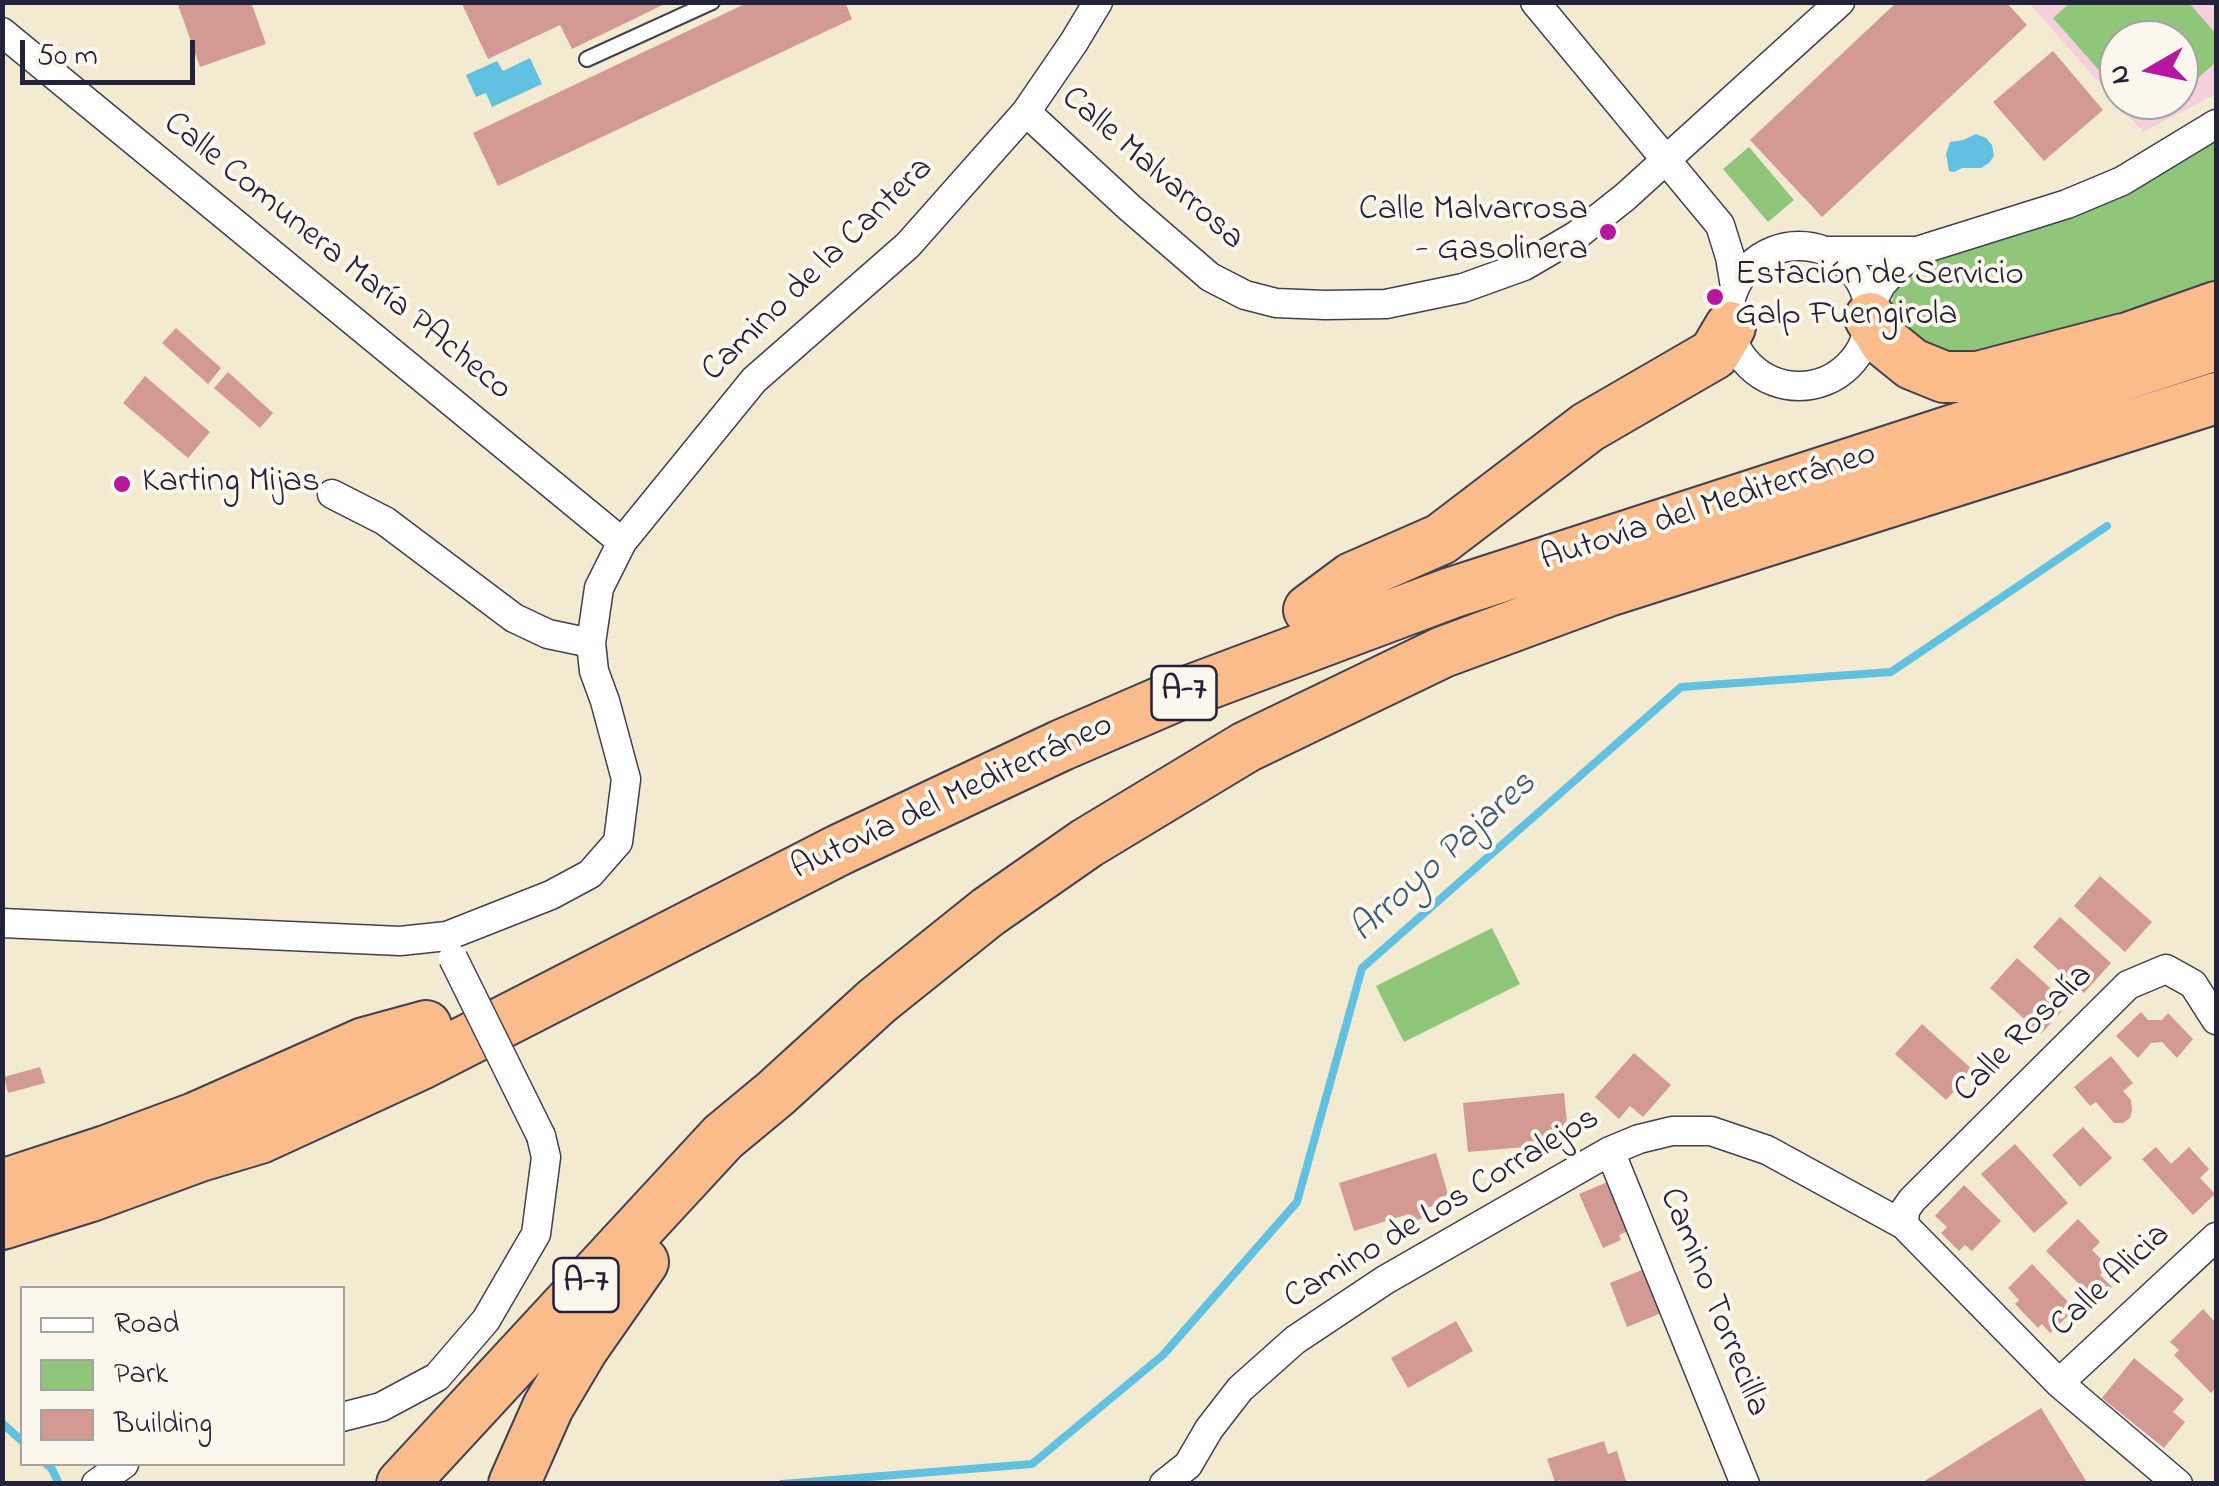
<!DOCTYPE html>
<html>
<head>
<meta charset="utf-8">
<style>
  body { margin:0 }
  #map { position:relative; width:2219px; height:1486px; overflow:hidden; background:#f2ead1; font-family:"Indie Flower",sans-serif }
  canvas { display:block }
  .frame { position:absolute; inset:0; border:5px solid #22223b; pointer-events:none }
  .legend { position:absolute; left:20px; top:1286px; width:325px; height:180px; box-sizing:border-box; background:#fbf7ec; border:2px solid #a4a2a5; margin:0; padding:12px 18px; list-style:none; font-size:30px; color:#22223b }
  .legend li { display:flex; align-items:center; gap:20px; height:50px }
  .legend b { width:50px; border:2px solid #a4a2a5 }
  .north { position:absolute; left:2099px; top:20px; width:100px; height:100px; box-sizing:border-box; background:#fbf7ec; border:2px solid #a4a2a5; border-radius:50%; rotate:261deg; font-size:28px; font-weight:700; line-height:40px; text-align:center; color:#22223b }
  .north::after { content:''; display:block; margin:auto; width:35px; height:45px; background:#b5179e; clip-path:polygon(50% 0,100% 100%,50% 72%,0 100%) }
  .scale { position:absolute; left:20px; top:40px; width:175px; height:45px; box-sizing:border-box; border:5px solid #22223b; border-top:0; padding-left:12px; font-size:30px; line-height:35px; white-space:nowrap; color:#22223b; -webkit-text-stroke:8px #fbf7ec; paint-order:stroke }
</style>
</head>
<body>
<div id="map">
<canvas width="2219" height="1486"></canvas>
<div class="frame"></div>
<ul class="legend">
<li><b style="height:12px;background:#fff"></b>Road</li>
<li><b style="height:28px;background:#8fc679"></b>Park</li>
<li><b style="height:28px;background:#d39a93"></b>Building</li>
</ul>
<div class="north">N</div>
<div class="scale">50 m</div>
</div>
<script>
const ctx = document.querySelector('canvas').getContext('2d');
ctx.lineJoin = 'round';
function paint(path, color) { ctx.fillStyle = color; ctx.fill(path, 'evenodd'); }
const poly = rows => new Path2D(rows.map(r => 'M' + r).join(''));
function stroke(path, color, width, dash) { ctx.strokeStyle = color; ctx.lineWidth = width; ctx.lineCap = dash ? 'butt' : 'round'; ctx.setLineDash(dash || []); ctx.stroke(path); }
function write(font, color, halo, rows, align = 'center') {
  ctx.font = font + ' "Indie Flower",sans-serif'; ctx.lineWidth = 8; ctx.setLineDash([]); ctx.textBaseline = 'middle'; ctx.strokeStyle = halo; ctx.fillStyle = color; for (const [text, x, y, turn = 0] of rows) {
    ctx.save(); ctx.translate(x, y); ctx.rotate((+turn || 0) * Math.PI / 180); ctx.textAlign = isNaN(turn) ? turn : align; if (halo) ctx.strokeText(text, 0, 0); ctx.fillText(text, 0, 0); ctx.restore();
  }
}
paint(poly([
  [2029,3,2216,3,2216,94,2143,132],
  [2119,40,2179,40,2179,100,2119,100]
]), '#f5cfdb');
paint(poly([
  [2070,3,2189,3,2216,34,2216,62,2179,95,2179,40,2119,40,2119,93,2053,18],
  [2216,140,2216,282,1984,355,1932,355,1890,314,1893,296,1903,278,1923,263,2126,189],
  [1749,147,1794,200,1768,222,1723,169],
  [1492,928,1520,984,1404,1042,1376,986]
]), '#8fc679');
paint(poly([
  [530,58,542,84,492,107,486,93,476,97,466,75,497,61,503,71],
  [1976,134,1986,138,1992,145,1994,156,1989,163,1981,168,1962,168,1954,172,1949,171,1946,154,1950,142,1963,140]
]), '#62c1e0');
stroke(poly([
  [2,1423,22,1441],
  [46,1464,52,1469,59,1484],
  [782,1484,1032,1464,1163,1355,1297,1202,1362,968,1681,687,1891,672,2107,526]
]), '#62c1e0', 8);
paint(poly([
  [177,2,251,2,266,44,200,67],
  [465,2,669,2,572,49,560,25,488,59,462,4],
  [749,2,845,2,852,19,498,186,473,133],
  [1897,2,2006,2,2027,25,1822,217,1750,140],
  [2053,51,2103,110,2044,161,1993,102],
  [176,328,221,368,208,384,162,343],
  [228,372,273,413,260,428,214,388],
  [145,376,210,432,188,458,123,403],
  [2100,876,2152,922,2125,952,2074,906],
  [2060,917,2111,963,2084,993,2033,947],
  [2017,958,2068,1004,2041,1034,1990,988],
  [2141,1012,2148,1020,2162,1020,2168,1013,2193,1039,2177,1058,2162,1042,2151,1043,2138,1058,2116,1036],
  [1922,1024,1973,1070,1946,1100,1895,1054],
  [1634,1053,1671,1085,1643,1117,1630,1106,1619,1119,1595,1097],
  [2111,1056,2133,1083,2123,1091,2131,1100,2132,1110,2130,1118,2123,1123,2114,1123,2096,1102,2090,1106,2074,1087],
  [40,1067,45,1083,8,1093,4,1077],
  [1564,1093,1569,1143,1544,1145,1544,1153,1526,1155,1525,1147,1468,1152,1463,1103],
  [2083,1127,2112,1158,2080,1187,2052,1155],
  [2015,1144,2068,1203,2034,1233,1981,1174],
  [2156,1147,2171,1164,2189,1147,2209,1169,2200,1178,2215,1194,2193,1215,2142,1159],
  [1436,1153,1450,1201,1426,1208,1429,1216,1411,1222,1409,1214,1354,1231,1339,1183],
  [1612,1180,1633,1229,1619,1235,1621,1240,1603,1248,1579,1194],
  [1964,1185,2001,1221,1972,1251,1965,1245,1959,1251,1941,1233,1947,1227,1935,1216],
  [2078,1219,2100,1242,2092,1250,2108,1266,2100,1275,2112,1287,2097,1302,2046,1251],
  [2032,1264,2075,1309,2050,1333,2042,1324,2038,1328,2015,1304,2019,1300,2008,1288],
  [1647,1268,1664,1312,1627,1327,1610,1283],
  [2203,1309,2216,1323,2216,1388,2211,1393,2174,1355,2179,1350,2170,1342],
  [1456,1321,1473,1351,1408,1388,1391,1358],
  [2134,1358,2184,1399,2173,1412,2185,1422,2164,1448,2102,1398],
  [2041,1408,2088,1484,1920,1484],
  [1604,1441,1608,1454,1617,1451,1627,1484,1561,1484,1560,1480,1555,1482,1547,1459]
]), '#d39a93');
const lane = poly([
  [587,59,712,2]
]);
const street = poly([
  [1535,2,1720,225,1730,257,1735,287],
  [2,32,622,542],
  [1026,112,1130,208,1210,277,1245,295,1276,303,1325,305,1386,304,1463,288,1524,266,1577,235,1625,197,1840,2],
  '1729 316a70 70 0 1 1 140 0a70 70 0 1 1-140 0Z',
  [1828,251,1917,251,2067,204,2122,181,2216,124],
  [1869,308,1881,285,1894,270,1917,251],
  [332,494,385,521,514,618,548,634,591,643],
  [2,923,400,941,447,936,551,895,590,874,618,842,626,779,605,701,594,671,591,643,599,588,622,542,754,380,908,245,1026,112,1074,42,1098,2],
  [1610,1151,1745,1484],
  [1904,1225,1905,1210,1912,1200,2128,985,2166,969,2193,984,2216,1020],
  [2059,1383,2216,1237],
  [342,1417,381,1407,437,1377,486,1320,536,1234,546,1157,541,1136],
  [96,1484,124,1464],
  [1164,1484,1188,1465,1209,1429,1240,1389,1295,1340,1385,1280,1610,1151,1639,1139,1672,1131,1711,1131,1767,1150,1904,1225,2059,1383,2178,1484]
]);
const highway = poly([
  [1870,318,1886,343,1912,364,1944,377,1978,377,2123,339],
  [2108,345,2216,307],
  [1309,610,1352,578,1441,539,1588,427,1714,354,1730,327],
  [2,1185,106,1151,195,1118,364,1043,426,1026],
  [2,1224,91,1196,200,1156,260,1138,421,1064,839,850,1062,745,1173,697,1451,593,2216,345],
  [402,1484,723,1137,776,1093,877,1001,988,912,1087,843,1246,747,1443,652,1608,591,2216,398],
  [514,1484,548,1407,583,1348,643,1262]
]);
stroke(lane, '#414052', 18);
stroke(street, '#414052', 31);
stroke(highway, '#414052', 54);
stroke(lane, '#fff', 14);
stroke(street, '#fff', 28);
stroke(highway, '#fabc8b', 50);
const streetBridge = poly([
  [453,958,541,1136]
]);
stroke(streetBridge, '#414052', 31, []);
stroke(streetBridge, '#fff', 28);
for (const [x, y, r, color] of [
  [1608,232,10,"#b5179e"],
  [1715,297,10,"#b5179e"],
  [122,484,10,"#b5179e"]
]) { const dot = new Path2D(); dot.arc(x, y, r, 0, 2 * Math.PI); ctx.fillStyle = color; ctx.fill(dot); stroke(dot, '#fbf7ec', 4); }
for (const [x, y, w] of [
  [1184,693,65],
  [586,1285,65]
]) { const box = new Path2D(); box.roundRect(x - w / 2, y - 27, w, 54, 8); ctx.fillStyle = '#fbf7ec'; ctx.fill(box); stroke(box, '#22223b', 2.5); }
write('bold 32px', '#22223b', null, [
  ["A-7",1184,693],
  ["A-7",586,1285]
]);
write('35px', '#22223b', '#fbf7ec', [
  ["Calle Malvarrosa",1151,170,41],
  ["Calle Comunera María PAcheco",336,258,39],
  ["Camino de la Cantera",819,271,-44],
  ["Autovía del Mediterráneo",1709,509,-18],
  ["Autovía del Mediterráneo",953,799,-25],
  ["Calle Rosalía",2025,1035,-45],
  ["Camino de Los Corralejos",1443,1210,-31],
  ["Calle Alicia",2112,1282,-43],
  ["Camino Torrecilla",1712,1303,68]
]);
write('35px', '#22223b', '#fbf7ec', [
  ["Calle Malvarrosa",1588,212,"right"],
  ["- Gasolinera",1588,252,"right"],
  ["Estación de Servicio",1735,277],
  ["Galp Fuengirola",1735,317],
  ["Karting Mijas",142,484]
], 'left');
write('italic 38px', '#385a75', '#fbf7ec', [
  ["Arroyo Pajares",1445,859,-42]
]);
</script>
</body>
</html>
